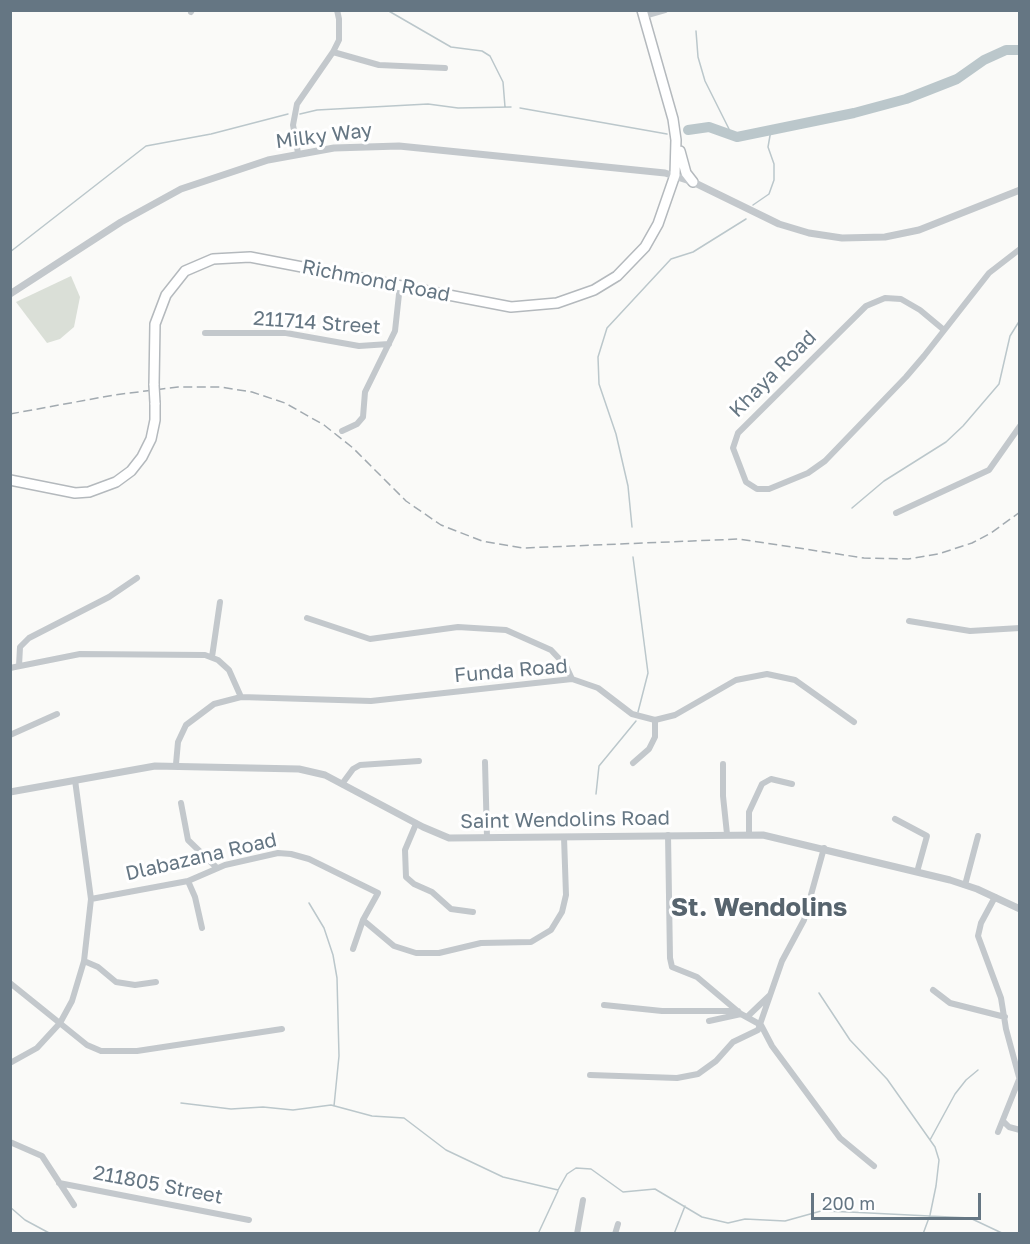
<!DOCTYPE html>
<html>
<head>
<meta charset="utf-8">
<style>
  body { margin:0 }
  #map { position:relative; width:1030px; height:1244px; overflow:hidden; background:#fafaf8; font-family:"Golos Text",sans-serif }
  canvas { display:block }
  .frame { position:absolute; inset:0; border:12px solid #657683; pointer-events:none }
  .scale { position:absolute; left:811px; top:1193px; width:170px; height:27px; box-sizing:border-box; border:3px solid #657683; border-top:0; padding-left:8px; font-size:18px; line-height:21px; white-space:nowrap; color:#657683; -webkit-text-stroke:4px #fff; paint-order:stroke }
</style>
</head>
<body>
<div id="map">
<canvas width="1030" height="1244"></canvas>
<div class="frame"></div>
<div class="scale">200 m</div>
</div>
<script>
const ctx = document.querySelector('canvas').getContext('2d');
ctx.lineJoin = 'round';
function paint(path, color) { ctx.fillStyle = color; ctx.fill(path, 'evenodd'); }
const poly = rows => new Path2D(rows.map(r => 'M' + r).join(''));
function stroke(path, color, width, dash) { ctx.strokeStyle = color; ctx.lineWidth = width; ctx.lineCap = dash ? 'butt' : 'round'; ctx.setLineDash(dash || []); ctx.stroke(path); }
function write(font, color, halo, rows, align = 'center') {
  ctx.font = font + ' "Golos Text",sans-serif'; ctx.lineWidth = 6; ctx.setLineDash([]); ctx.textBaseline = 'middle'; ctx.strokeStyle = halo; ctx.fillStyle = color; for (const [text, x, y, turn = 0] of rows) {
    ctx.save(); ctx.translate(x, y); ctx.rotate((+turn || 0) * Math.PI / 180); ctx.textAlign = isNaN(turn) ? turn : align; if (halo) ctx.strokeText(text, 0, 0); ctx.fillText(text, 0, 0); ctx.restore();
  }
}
paint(poly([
  [71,276,80,297,74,327,60,339,47,343,16,302]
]), '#dadfd7');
stroke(poly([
  [387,10,451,47,482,51,490,56,503,82,505,107],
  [696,31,698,57,705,81,732,135],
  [520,108,667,134],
  [300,114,317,110,428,104,458,108,511,107],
  [753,205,769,194,774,180,774,164,768,147,771,130],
  [10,252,146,146,211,134,288,114],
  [852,508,884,481,946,442,963,426,999,384,1010,336,1020,320],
  [632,527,628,486,616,434,599,384,598,357,607,328,671,259,693,252,746,219],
  [633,557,648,673,638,712],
  [596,794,599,766,636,721],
  [309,903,324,928,333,955,337,978,339,1056,334,1106],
  [819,993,850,1040,887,1079,935,1147,939,1160,936,1186,930,1215,923,1234],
  [181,1103,231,1109,263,1107,293,1110,331,1105,372,1116,404,1118,446,1150,503,1177,558,1190,567,1174,576,1168,591,1169,623,1192,655,1189,702,1217,728,1223,745,1219,785,1221,821,1211,849,1212,970,1218,1004,1234],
  [930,1140,955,1094,966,1080,978,1070],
  [10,1207,25,1220,51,1234],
  [538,1234,558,1191],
  [674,1234,685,1206]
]), '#bbc7cb', 1.5);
stroke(poly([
  [688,130,709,127,737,137,854,113,906,99,957,79,984,60,1006,50,1020,50]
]), '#bbc7cb', 10);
const trunk = poly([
  [680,151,686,173,693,182],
  [154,385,155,324,166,295,185,271,213,259,250,257,511,307,557,303,594,290,617,276,645,247,658,224,675,175,676,140,673,119,642,10],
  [10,480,75,493,89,492,116,482,131,471,142,457,151,439,155,420,155,403]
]);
stroke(trunk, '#b4b9bd', 12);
stroke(poly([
  [191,12,192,10],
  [644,16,665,10],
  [333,52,379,65,445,68],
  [298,153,293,125,297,104,333,52,339,40,339,19,337,10],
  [944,330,920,310,901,299,885,298,866,306,738,433,733,448,746,482,757,489,769,489,808,473,825,461,906,377,924,356,989,273,1020,249],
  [205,333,286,333,359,346,389,344],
  [342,431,357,424,363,417,365,392,395,331,400,285],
  [896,513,989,470,1020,426],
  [307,618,370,639,458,627,506,630,551,650,566,666,572,679],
  [909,621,970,631,1020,628],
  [212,657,220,602],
  [19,666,20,647,29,638,109,597,137,578],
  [10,668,80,654,205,655,218,660,229,670,241,697],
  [10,735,57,714],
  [485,762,487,838],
  [633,763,649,749,655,737,655,720],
  [176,764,178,742,186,725,214,704,241,697,371,701,572,679,598,688,632,714,655,720,675,715,736,680,767,674,795,680,854,722],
  [723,764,723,796,727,834],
  [342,784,353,769,360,765,419,761],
  [181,803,188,840,217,868],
  [895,819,927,836,917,872],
  [416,824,405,850,406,877,414,884,432,892,451,909,473,912],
  [749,834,749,812,762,784,771,779,792,784],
  [668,835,670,958,672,967,697,977,741,1014,761,1025,772,1046,840,1138,874,1166],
  [188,881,195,897,202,928],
  [965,885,978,836],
  [995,897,981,923,978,936,1001,998,1006,1029,1019,1077],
  [91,899,188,881,225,865,278,853,291,854,309,859,378,893,363,920,353,949],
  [363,920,394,946,416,953,439,953,481,943,531,942,551,930,562,912,566,895,564,837],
  [84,961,98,967,116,982,135,985,156,982],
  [10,983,87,1045,101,1051,137,1051,282,1029],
  [933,990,950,1003,1005,1017],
  [604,1005,662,1011,738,1011],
  [747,1017,770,995],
  [709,1021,741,1014],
  [10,1063,37,1048,60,1023,72,1001,84,961,91,899,75,780],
  [590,1075,677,1078,698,1074,716,1061,733,1042,758,1030,782,961,804,920,824,848],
  [1003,1121,1009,1127,1020,1130],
  [998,1132,1020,1077],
  [10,1142,42,1156,74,1205],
  [59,1183,249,1220],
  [577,1234,583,1200],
  [615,1234,618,1224]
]), '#c3c8cc', 6);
stroke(poly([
  [10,294,121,222,181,189,268,160,334,148,399,146,665,173,693,182,779,224,809,233,842,238,885,237,919,230,1020,190],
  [10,792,155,766,299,769,325,775,423,827,449,838,763,835,950,880,977,889,1020,909]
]), '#c3c8cc', 7);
stroke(trunk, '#fff', 9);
stroke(poly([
  [10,414,114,395,178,387,220,387,252,392,285,403,324,425,353,448,406,501,441,525,482,541,523,548,739,539,864,558,908,559,938,554,972,543,991,533,1020,512]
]), '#a2aab0', 1.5, [9, 4.5]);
const trunkBridge = poly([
  [154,385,155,403]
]);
stroke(trunkBridge, '#b4b9bd', 12, []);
stroke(trunkBridge, '#fff', 9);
write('20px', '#657683', '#fff', [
  ["Milky Way",324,136,-7],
  ["Richmond Road",376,281,11],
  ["211714 Street",317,323,4],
  ["Khaya Road",773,374,-45],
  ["Funda Road",511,671,-5],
  ["Saint Wendolins Road",565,820,-1],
  ["Dlabazana Road",201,857,-13],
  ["211805 Street",158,1185,11]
]);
write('bold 26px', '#57646e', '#fff', [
  ["St. Wendolins",759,908]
]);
</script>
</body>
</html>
